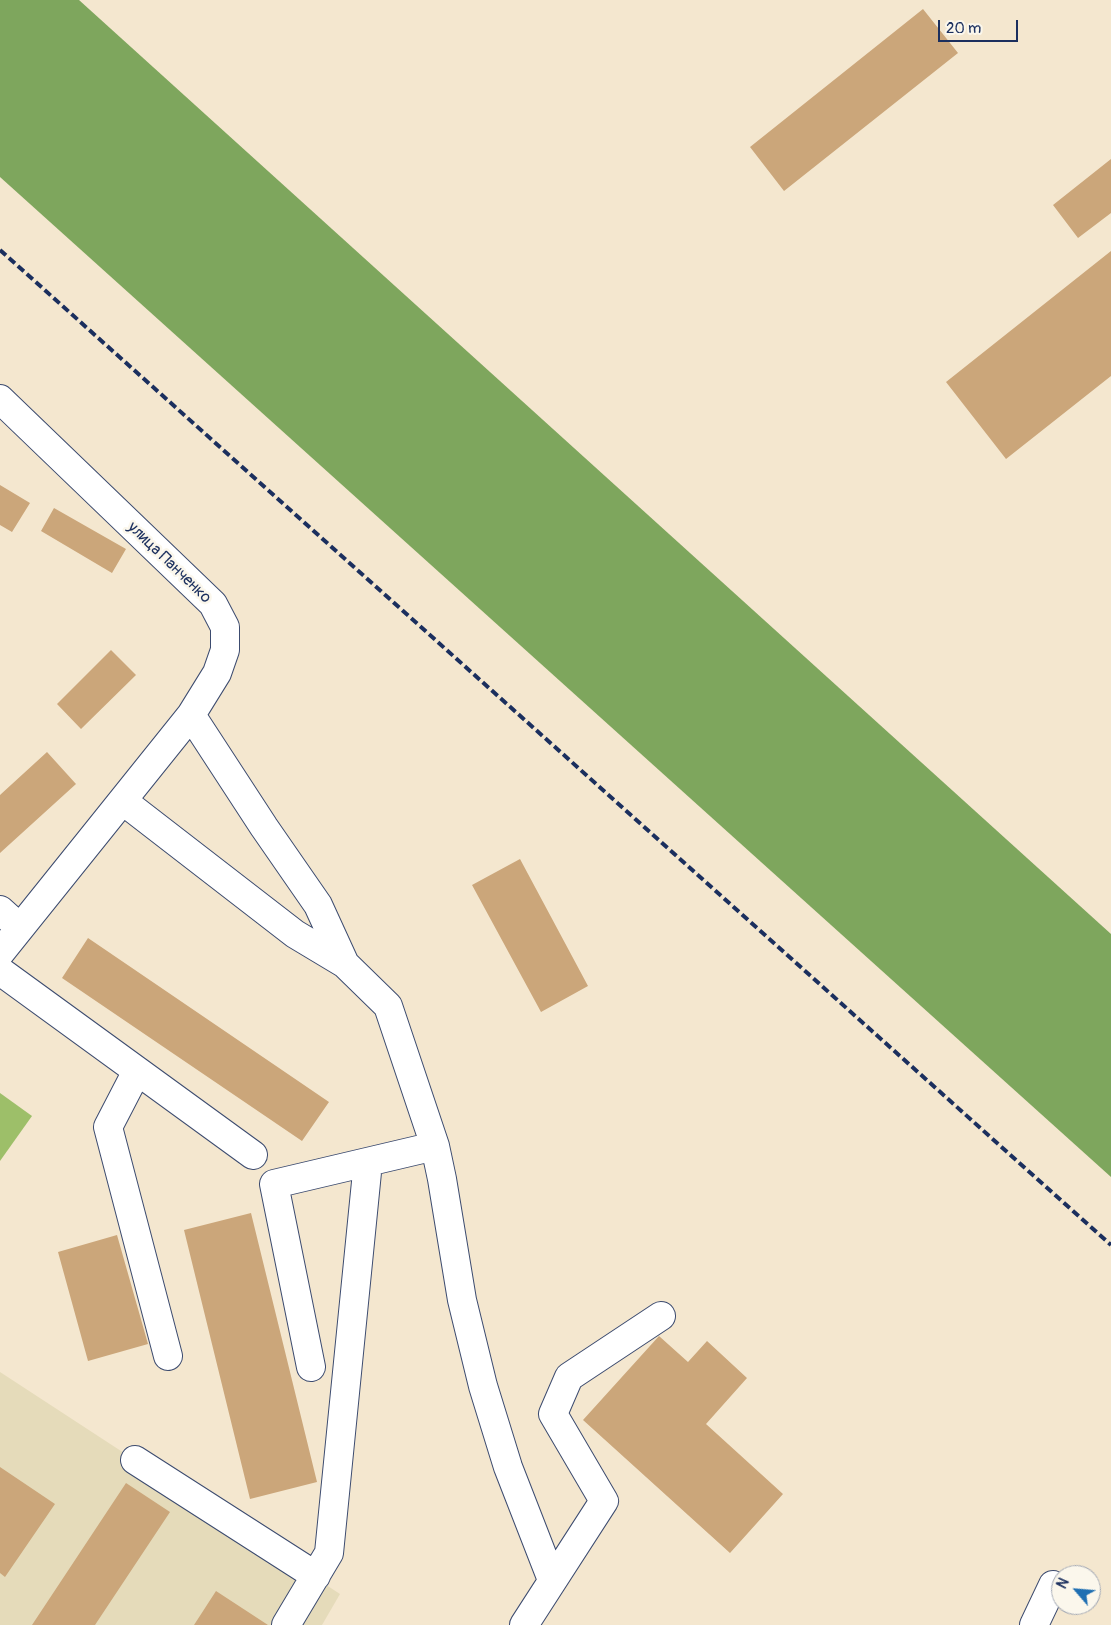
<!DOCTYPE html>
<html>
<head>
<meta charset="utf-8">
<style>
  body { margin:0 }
  #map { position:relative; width:1111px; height:1625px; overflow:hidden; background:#f4e7cf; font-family:Pangolin,sans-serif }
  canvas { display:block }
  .north { position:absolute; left:1051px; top:1565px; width:50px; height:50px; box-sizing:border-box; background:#fbf7ec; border:1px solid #a1a7b3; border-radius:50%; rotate:297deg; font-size:14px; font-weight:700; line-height:20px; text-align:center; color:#1b2f5e }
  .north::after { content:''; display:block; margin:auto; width:18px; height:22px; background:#1f6fb2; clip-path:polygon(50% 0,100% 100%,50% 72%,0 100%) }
  .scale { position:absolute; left:938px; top:20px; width:80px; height:22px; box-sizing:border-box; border:2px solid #1b2f5e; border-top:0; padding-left:6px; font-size:15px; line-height:18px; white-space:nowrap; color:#1b2f5e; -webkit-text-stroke:4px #fbf7ec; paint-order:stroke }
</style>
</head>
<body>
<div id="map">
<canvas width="1111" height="1625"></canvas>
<div class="north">N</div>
<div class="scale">20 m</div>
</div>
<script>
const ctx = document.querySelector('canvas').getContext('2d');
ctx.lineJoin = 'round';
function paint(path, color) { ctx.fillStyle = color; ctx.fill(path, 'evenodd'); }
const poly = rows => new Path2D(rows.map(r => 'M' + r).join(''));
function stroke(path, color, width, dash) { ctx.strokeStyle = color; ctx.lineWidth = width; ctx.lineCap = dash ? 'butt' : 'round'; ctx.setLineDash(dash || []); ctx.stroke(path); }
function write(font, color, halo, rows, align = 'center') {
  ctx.font = font + ' Pangolin,sans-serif'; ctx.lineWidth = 5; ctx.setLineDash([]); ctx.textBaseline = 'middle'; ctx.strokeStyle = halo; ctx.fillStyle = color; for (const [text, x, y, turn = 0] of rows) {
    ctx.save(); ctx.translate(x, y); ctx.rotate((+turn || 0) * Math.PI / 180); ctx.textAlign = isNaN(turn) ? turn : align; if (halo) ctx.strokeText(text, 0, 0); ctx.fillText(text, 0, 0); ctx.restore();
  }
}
paint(poly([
  [0,1372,340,1594,322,1625,0,1625]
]), '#e5dbba');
paint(poly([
  [0,1093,32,1116,0,1161]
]), '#9dbf69');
paint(poly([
  [0,0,79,0,1111,934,1111,1177,0,177]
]), '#7ea65d');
paint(poly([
  [923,9,958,53,784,191,750,147],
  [1111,159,1111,213,1078,238,1053,205],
  [1111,251,1111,376,1006,459,946,382],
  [0,485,30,503,12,532,0,525],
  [54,508,126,549,112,573,41,531],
  [111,650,136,675,81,729,57,704],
  [47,752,76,784,0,853,0,795],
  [520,859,588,986,541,1012,472,885],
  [88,938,329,1102,302,1141,62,978],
  [251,1213,317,1482,250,1499,184,1230],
  [117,1235,148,1344,88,1361,58,1252],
  [659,1336,688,1362,707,1341,747,1378,706,1424,783,1494,730,1553,583,1420],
  [0,1467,55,1504,5,1577,0,1573],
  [126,1483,170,1512,95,1625,32,1625],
  [216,1591,268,1625,194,1625]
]), '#cba67a');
const minor = poly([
  [0,399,213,604,225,627,225,650,217,673,191,715,0,953],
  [191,715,264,827,318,905,345,964],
  [123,801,295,934,345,964,388,1006,435,1146,442,1179,462,1300,483,1386,508,1467,552,1580],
  [0,910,20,928],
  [0,971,253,1155],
  [137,1071,108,1127,168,1356],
  [311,1367,274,1184,435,1146],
  [135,1460,316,1576],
  [286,1625,329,1553,368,1162],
  [524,1625,604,1501,553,1414,569,1377,661,1316],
  [1034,1625,1053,1585]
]);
stroke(minor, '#3c4b6f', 30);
stroke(minor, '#fff', 28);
stroke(poly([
  [0,250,1111,1245]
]), '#1b2f5e', 4, [8, 4]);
write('16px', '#1b2f5e', '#fbf7ec', [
  ["улица Панченко",169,563,44]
]);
</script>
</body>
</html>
